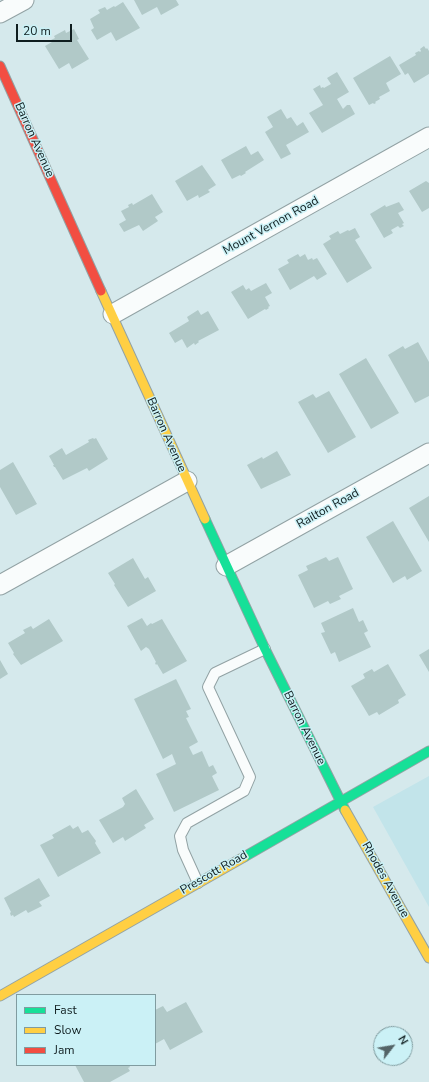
<!DOCTYPE html>
<html>
<head>
<meta charset="utf-8">
<style>
  body { margin:0 }
  #map { position:relative; width:429px; height:1082px; overflow:hidden; background:#d5e9ec; font-family:"Nunito Sans",sans-serif }
  canvas { display:block }
  .legend { position:absolute; left:16px; top:994px; width:140px; height:72px; box-sizing:border-box; background:#cbf1f6; border:1px solid #809ca0; margin:0; padding:5px 7px; list-style:none; font-size:12px; color:#0f1d1f }
  .legend li { display:flex; align-items:center; gap:8px; height:20px }
  .legend b { width:20px; border:1px solid #809ca0 }
  .north { position:absolute; left:373px; top:1026px; width:40px; height:40px; box-sizing:border-box; background:#cbf1f6; border:1px solid #809ca0; border-radius:50%; rotate:59deg; font-size:11px; font-weight:700; line-height:16px; text-align:center; color:#0f1d1f }
  .north::after { content:''; display:block; margin:auto; width:14px; height:18px; background:#546467; clip-path:polygon(50% 0,100% 100%,50% 72%,0 100%) }
  .scale { position:absolute; left:16px; top:24px; width:56px; height:18px; box-sizing:border-box; border:2px solid #0f1d1f; border-top:0; padding-left:5px; font-size:12px; line-height:14px; white-space:nowrap; color:#0f1d1f; -webkit-text-stroke:3px #cbf1f6; paint-order:stroke }
</style>
</head>
<body>
<div id="map">
<canvas width="429" height="1082"></canvas>
<ul class="legend">
<li><b style="height:5px;background:#16e098"></b>Fast</li>
<li><b style="height:5px;background:#ffcf43"></b>Slow</li>
<li><b style="height:5px;background:#f24e42"></b>Jam</li>
</ul>
<div class="north">N</div>
<div class="scale">20 m</div>
</div>
<script>
const ctx = document.querySelector('canvas').getContext('2d');
ctx.lineJoin = 'round';
function paint(path, color) { ctx.fillStyle = color; ctx.fill(path, 'evenodd'); }
const poly = rows => new Path2D(rows.map(r => 'M' + r).join(''));
function stroke(path, color, width, dash) { ctx.strokeStyle = color; ctx.lineWidth = width; ctx.lineCap = dash ? 'butt' : 'round'; ctx.setLineDash(dash || []); ctx.stroke(path); }
function write(font, color, halo, rows, align = 'center') {
  ctx.font = font + ' "Nunito Sans",sans-serif'; ctx.lineWidth = 3; ctx.setLineDash([]); ctx.textBaseline = 'middle'; ctx.strokeStyle = halo; ctx.fillStyle = color; for (const [text, x, y, turn = 0] of rows) {
    ctx.save(); ctx.translate(x, y); ctx.rotate((+turn || 0) * Math.PI / 180); ctx.textAlign = isNaN(turn) ? turn : align; if (halo) ctx.strokeText(text, 0, 0); ctx.fillText(text, 0, 0); ctx.restore();
  }
}
paint(poly([
  [429,776,429,907,373,807]
]), '#c2e4ea');
paint(poly([
  [134,0,176,0,179,5,161,15,157,7,142,15],
  [123,2,140,28,116,41,111,32,97,40,91,30,94,28,90,19,100,13,98,10,105,7,107,10,114,6,115,7],
  [74,29,79,39,77,40,89,59,72,69,69,63,59,69,45,46,52,42,51,40,55,38,54,36,65,30,66,33],
  [424,46,426,49,427,48,429,51,429,74,414,83,408,73,405,75,399,65,416,55,415,53,419,51,420,52,421,51,420,49],
  [390,56,401,74,386,83,390,91,379,97,380,99,375,102,376,103,374,104,373,103,369,105,353,78],
  [337,72,349,92,337,99,343,109,347,105,350,105,355,114,322,133,309,113,323,105,313,89,320,85,321,88,323,87,324,88,331,84,327,78],
  [281,109,287,119,291,117,297,126,303,122,309,132,286,145,291,154,281,159,265,132,273,127,267,117],
  [246,146,251,155,258,151,264,160,245,172,246,173,241,176,240,175,232,179,221,160],
  [202,165,216,185,208,190,210,192,199,198,198,195,187,201,175,181],
  [426,181,429,183,429,208,422,212,409,191],
  [152,194,163,212,155,217,158,221,143,231,139,225,124,232,119,224,126,220,121,211,129,207,128,205,132,203,133,205],
  [399,202,404,210,398,213,404,223,402,224,404,226,400,228,398,226,391,230,393,233,384,238,370,214,385,205,386,207],
  [355,228,360,237,355,240,372,268,347,283,323,244,331,239,329,236,338,231,340,234,348,230,349,231],
  [298,254,300,257,305,254,308,260,312,258,313,260,317,258,327,274,317,280,314,276,290,290,278,269,289,263,287,260],
  [266,283,272,293,265,297,270,306,268,307,269,308,266,310,265,309,248,319,231,292,243,285,246,290,249,288,251,291],
  [198,310,201,315,208,311,219,330,198,341,199,342,195,345,194,343,187,348,182,339,175,343,169,333,189,321,187,317],
  [418,342,429,362,429,396,415,403,388,355,403,346,405,349],
  [366,358,399,413,371,429,339,374],
  [329,391,356,437,328,453,298,402,313,394,316,398],
  [93,438,94,439,96,438,108,459,89,471,87,468,63,480,55,467,54,467,53,465,54,465,49,456,62,448,66,455,89,442,88,440],
  [277,451,291,475,261,489,247,465,262,457,263,459],
  [13,462,37,504,16,515,0,487,0,470],
  [429,496,429,542,409,508],
  [393,521,422,571,407,580,405,576,393,583,366,537],
  [326,557,329,561,338,557,353,589,339,596,341,599,330,604,328,601,314,608,298,575,308,570,306,566],
  [133,558,145,579,148,577,156,591,128,607,114,585,115,584,108,573],
  [353,608,359,622,363,620,368,631,364,633,371,647,339,662,335,652,331,654,321,633,325,632,321,623],
  [142,618,147,626,151,623,152,624,162,619,187,661,163,674,157,664,156,665,155,663,156,662,149,649,146,647,141,651,127,626],
  [49,619,63,641,21,665,13,654,14,653,8,643,25,633,23,630,31,626,33,629],
  [429,649,429,672,419,655],
  [0,660,8,674,0,679],
  [388,664,406,695,398,700,399,703,379,715,377,712,369,716,351,686,365,678,363,674,372,669,374,672],
  [176,679,191,709,186,711,189,717,186,718,198,742,189,747,193,755,202,751,209,767,213,765,217,773,212,776,219,790,174,812,156,774,176,764,172,754,163,759,134,699],
  [136,789,154,819,144,825,146,828,125,841,123,837,113,843,99,820,123,807,125,804,122,798],
  [70,825,73,829,78,826,82,833,88,830,96,841,95,843,101,853,58,877,40,845,54,838,52,835],
  [39,878,50,896,39,902,42,906,28,913,26,910,14,917,13,915,11,916,10,913,11,912,4,898],
  [186,1002,203,1032,170,1050,164,1039,155,1044,155,1010,163,1006,167,1012],
  [75,1065,129,1065,130,1067,128,1068,130,1071,110,1082,84,1082]
]), '#b1c9c8');
const lane = poly([
  [198,883,183,850,180,836,187,823,244,791,250,777,208,687,215,673,265,649]
]);
const street = poly([
  [0,13,24,0],
  [113,314,429,137],
  [226,566,429,453],
  [0,585,187,481]
]);
const fast = poly([
  [205,519,265,649,345,810],
  [244,857,429,751]
]);
const slow = poly([
  [101,291,205,519],
  [345,810,429,958],
  [0,996,244,857]
]);
const jam = poly([
  [0,66,101,291]
]);
stroke(lane, '#92a2a4', 12);
stroke(street, '#92a2a4', 21);
stroke(fast, '#92a2a4', 11);
stroke(slow, '#92a2a4', 11);
stroke(jam, '#92a2a4', 11);
stroke(lane, '#f9fcfc', 10);
stroke(street, '#f9fcfc', 19);
stroke(fast, '#16e098', 9);
stroke(slow, '#ffcf43', 9);
stroke(jam, '#f24e42', 9);
write('12px', '#0f1d1f', '#cbf1f6', [
  ["Barron Avenue",34,140,66],
  ["Mount Vernon Road",271,226,-29],
  ["Barron Avenue",166,435,66],
  ["Railton Road",328,509,-29],
  ["Barron Avenue",304,728,64],
  ["Prescott Road",214,873,-30],
  ["Rhodes Avenue",385,880,61]
]);
</script>
</body>
</html>
